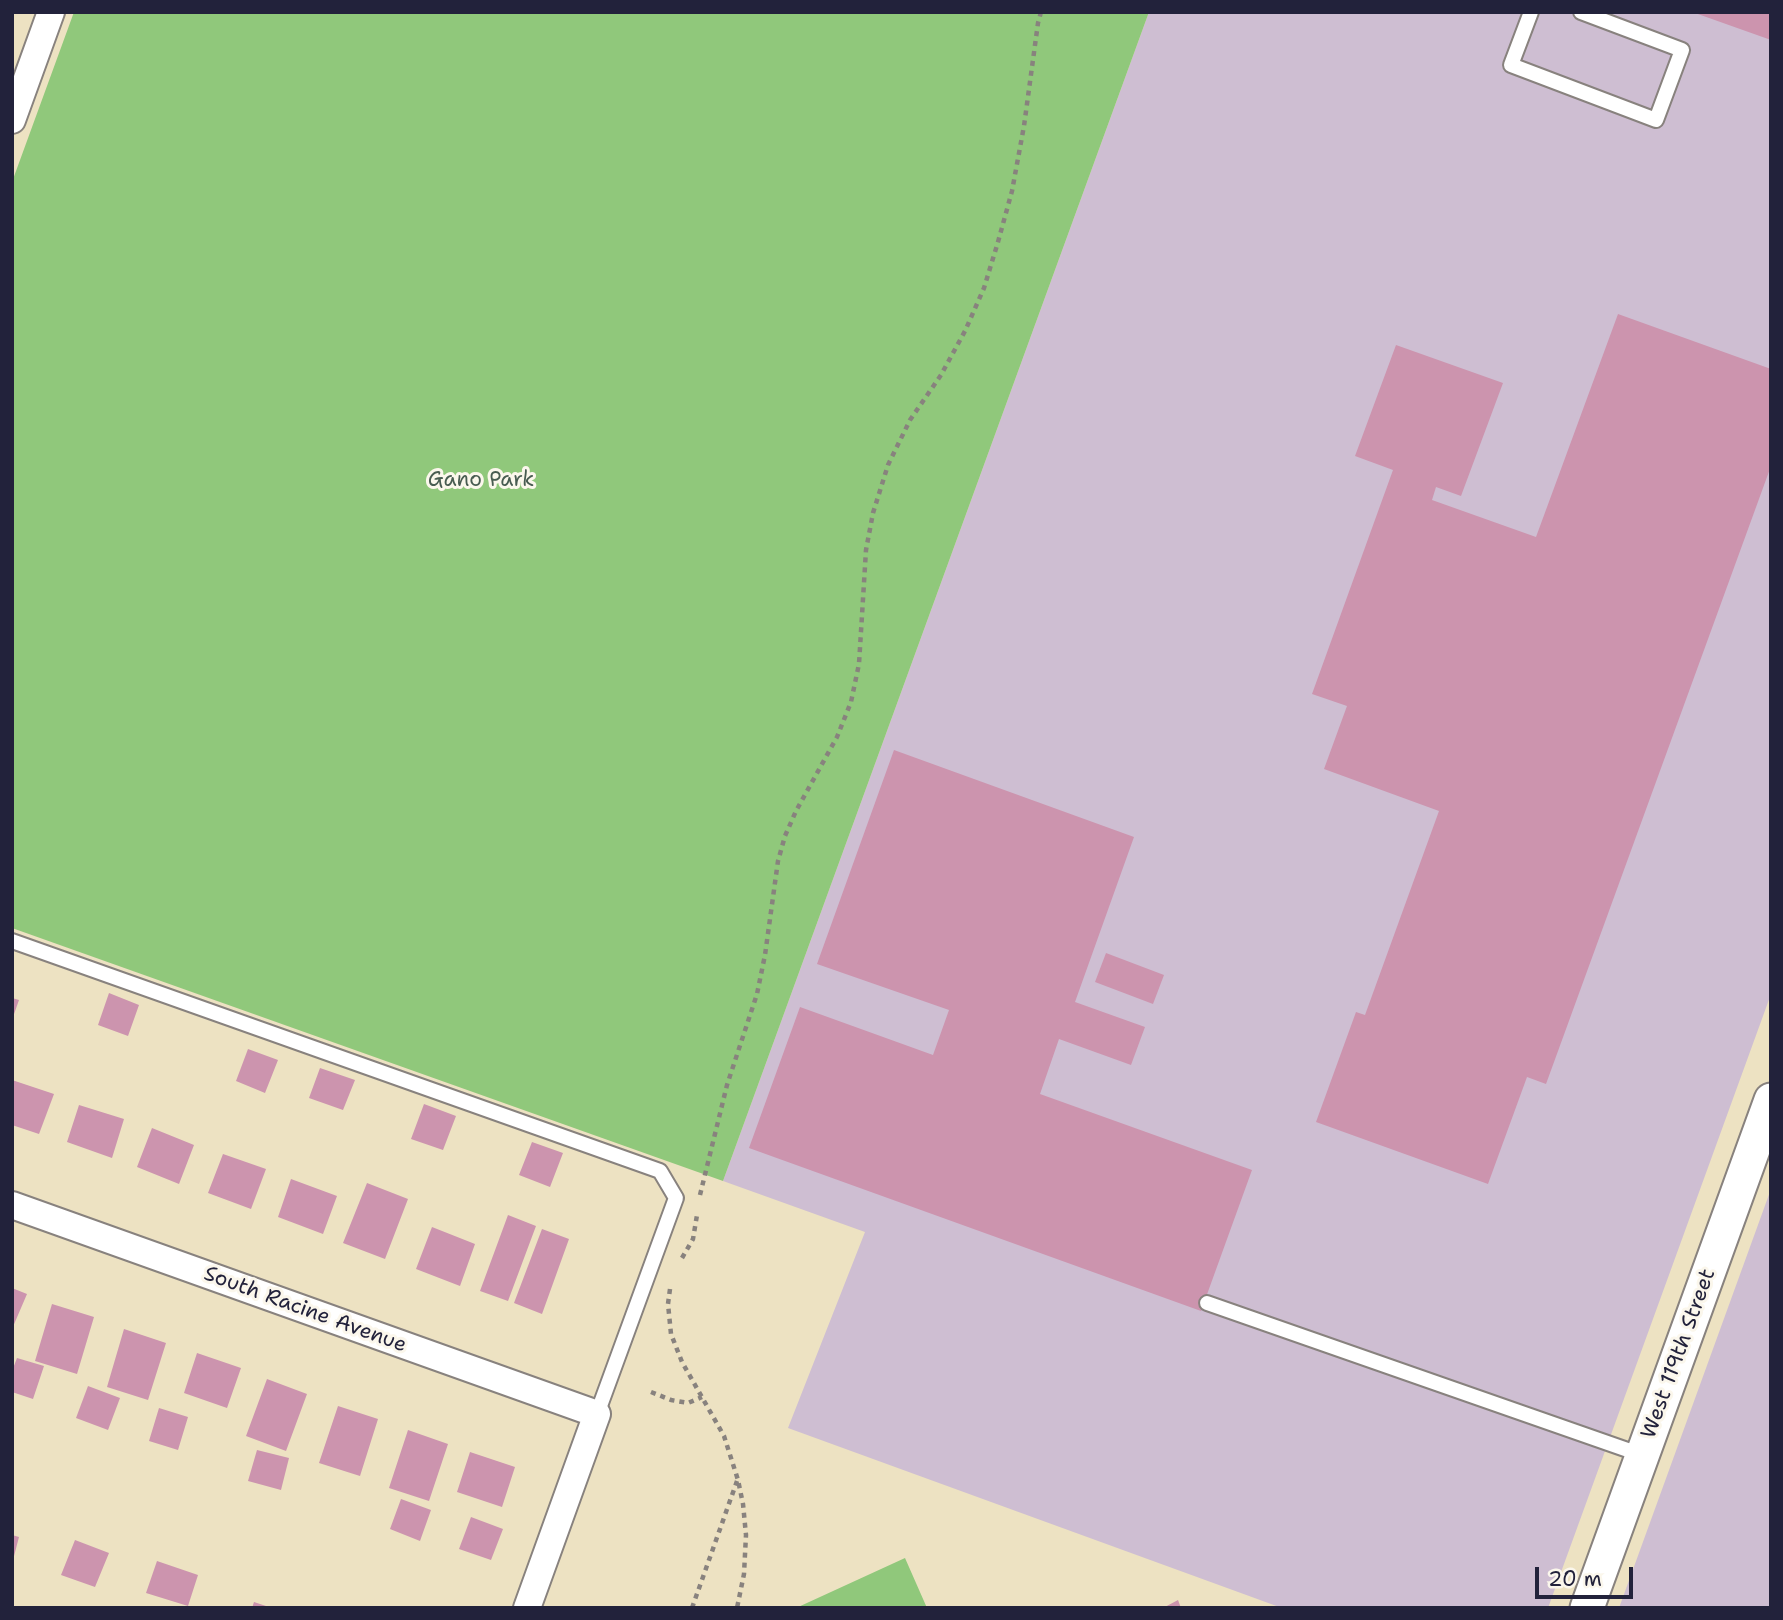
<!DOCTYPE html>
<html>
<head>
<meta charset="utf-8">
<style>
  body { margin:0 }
  #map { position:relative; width:1783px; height:1620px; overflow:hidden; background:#ede2c2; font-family:"Shantell Sans",sans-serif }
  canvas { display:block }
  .frame { position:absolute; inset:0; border:14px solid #22223b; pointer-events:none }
  .scale { position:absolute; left:1535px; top:1567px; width:98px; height:32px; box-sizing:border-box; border:4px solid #22223b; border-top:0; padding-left:9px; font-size:21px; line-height:24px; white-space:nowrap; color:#22223b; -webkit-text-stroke:5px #fbf7ec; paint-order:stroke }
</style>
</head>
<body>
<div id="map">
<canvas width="1783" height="1620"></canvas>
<div class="frame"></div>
<div class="scale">20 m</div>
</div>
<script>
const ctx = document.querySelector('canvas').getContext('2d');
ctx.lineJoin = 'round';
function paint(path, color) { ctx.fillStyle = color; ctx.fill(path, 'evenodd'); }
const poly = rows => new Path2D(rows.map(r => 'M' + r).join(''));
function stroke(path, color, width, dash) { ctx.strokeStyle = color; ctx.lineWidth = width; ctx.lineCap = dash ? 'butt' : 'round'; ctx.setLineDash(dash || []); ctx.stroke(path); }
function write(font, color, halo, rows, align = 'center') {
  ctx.font = font + ' "Shantell Sans",sans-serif'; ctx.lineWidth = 6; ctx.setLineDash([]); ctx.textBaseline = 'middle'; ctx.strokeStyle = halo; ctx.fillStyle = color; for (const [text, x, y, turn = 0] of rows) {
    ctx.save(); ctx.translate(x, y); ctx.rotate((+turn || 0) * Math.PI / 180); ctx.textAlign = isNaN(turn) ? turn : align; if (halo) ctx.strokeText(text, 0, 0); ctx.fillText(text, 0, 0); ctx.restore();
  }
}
paint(poly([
  [1149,12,1771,12,1771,994,1548,1608,1282,1608,788,1428,865,1232,723,1181],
  [1771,1189,1771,1608,1619,1608]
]), '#cebed2');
paint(poly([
  [74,12,1149,12,723,1181,12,928,12,182],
  [905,1558,927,1608,796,1608]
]), '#90c87b');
paint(poly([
  [1696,12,1771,12,1771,40,1695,13],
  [1618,314,1771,369,1771,466,1546,1084,1527,1077,1488,1184,1316,1122,1356,1012,1365,1015,1439,811,1324,769,1347,706,1312,694,1393,470,1355,456,1396,345,1503,383,1461,496,1436,487,1432,500,1536,537],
  [894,750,1134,837,1075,1002,1145,1027,1131,1065,1059,1039,1040,1094,1252,1170,1201,1311,749,1148,800,1007,933,1055,949,1010,817,964],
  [1106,953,1164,975,1153,1004,1095,982],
  [109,993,139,1005,128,1036,98,1025],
  [12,998,19,1000,13,1017,12,1017],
  [248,1049,278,1060,265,1093,236,1081],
  [320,1068,355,1080,343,1110,309,1098],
  [12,1080,54,1094,39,1134,12,1125],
  [424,1104,456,1116,443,1150,411,1139],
  [79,1105,124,1119,112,1158,67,1142],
  [152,1128,194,1145,179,1184,137,1167],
  [532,1142,563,1153,550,1187,519,1175],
  [223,1154,266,1169,251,1209,208,1193],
  [291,1179,337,1196,323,1234,278,1217],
  [367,1183,408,1199,385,1259,343,1243],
  [508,1215,536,1226,508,1301,480,1291],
  [432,1227,475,1244,460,1286,416,1269],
  [542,1229,569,1239,542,1314,514,1303],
  [12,1288,27,1294,12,1329],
  [52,1304,94,1317,77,1374,35,1361],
  [124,1329,166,1343,148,1400,107,1387],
  [197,1353,241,1368,227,1408,184,1393],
  [17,1358,44,1366,33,1399,12,1392,12,1371],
  [267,1379,307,1394,286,1451,246,1436],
  [88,1386,120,1398,108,1430,76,1418],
  [338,1406,378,1419,360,1476,319,1463],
  [159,1408,188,1417,178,1450,149,1441],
  [408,1430,448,1444,429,1501,389,1488],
  [257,1450,289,1458,281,1490,248,1481],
  [470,1452,515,1467,502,1507,457,1492],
  [401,1499,431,1510,420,1541,390,1529],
  [471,1517,503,1529,491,1560,459,1549],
  [12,1535,19,1537,13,1560,12,1560],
  [75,1540,109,1553,95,1587,61,1575],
  [157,1561,198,1575,188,1606,146,1593],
  [1178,1600,1181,1608,1163,1608],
  [254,1602,269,1607,269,1608,252,1608]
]), '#cc94ae');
const service = poly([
  [1531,12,1511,65,1656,120,1682,50,1581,12],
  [12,941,660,1171,676,1198,597,1414],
  [1207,1303,1642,1455]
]);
const minor = poly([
  [12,120,51,12],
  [12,1205,597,1414,527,1608]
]);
const tertiary = poly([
  [1587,1608,1771,1100]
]);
stroke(service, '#88827e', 18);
stroke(minor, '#88827e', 30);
stroke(tertiary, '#88827e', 37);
stroke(poly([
  [700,1195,727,1085,757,994,765,955,778,861,785,836,796,811,837,737,851,702,859,664,866,550,873,513,888,465,910,420,941,375,965,331,984,288,998,242,1012,191,1024,126,1038,23,1041,12],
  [682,1258,693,1239,697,1215],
  [670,1289,668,1304,671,1334,682,1362,724,1436,738,1480,743,1504,746,1535,744,1574,737,1608],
  [651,1392,671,1400,688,1403,702,1397],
  [692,1608,737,1481]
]), '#88827e', 4.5, [5, 5]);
stroke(service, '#fff', 14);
stroke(minor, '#fff', 26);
stroke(tertiary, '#fff', 33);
write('21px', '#485c51', '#fbf7ec', [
  ["Gano Park",481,481]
]);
write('21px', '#22223b', '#fbf7ec', [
  ["South Racine Avenue",305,1310,20],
  ["West 119th Street",1679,1354,-70]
]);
</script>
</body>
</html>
